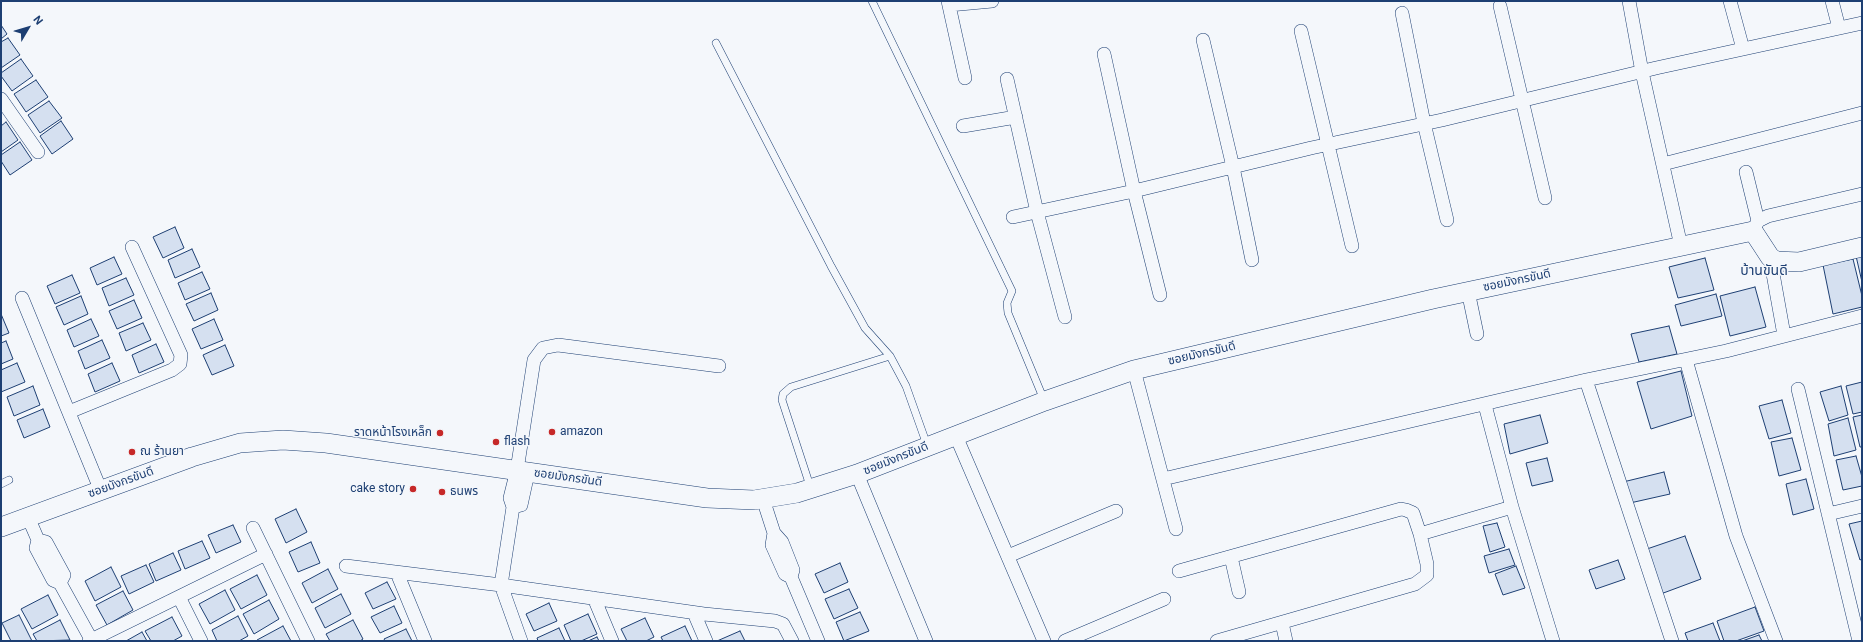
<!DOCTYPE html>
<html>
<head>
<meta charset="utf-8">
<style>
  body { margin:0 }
  #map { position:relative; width:1863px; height:642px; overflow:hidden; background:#f4f7fb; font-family:Roboto,sans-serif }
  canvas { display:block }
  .frame { position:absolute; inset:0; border:2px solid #1d3f73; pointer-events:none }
  .north { position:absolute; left:8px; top:8px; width:40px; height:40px; -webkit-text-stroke:3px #f4f7fb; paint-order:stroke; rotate:52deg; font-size:11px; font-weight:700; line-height:16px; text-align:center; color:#1d3f73 }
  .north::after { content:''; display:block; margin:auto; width:14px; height:18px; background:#1d3f73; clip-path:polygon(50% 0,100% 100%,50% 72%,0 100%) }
</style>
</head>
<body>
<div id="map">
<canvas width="1863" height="642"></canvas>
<div class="frame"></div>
<div class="north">N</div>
</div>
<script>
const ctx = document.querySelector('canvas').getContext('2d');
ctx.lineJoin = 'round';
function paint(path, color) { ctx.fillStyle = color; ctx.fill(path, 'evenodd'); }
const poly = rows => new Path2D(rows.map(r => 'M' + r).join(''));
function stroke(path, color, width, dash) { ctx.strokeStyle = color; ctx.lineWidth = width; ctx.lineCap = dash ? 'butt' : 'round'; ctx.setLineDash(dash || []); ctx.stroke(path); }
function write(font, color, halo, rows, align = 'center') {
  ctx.font = font + ' Roboto,"Noto Sans Thai",sans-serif'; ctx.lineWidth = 3; ctx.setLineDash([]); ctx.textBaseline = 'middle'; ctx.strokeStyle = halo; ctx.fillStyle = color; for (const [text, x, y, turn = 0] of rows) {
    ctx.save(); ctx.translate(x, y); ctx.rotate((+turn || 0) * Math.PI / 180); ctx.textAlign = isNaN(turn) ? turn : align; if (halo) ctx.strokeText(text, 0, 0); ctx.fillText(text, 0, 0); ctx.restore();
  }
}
const building = poly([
  [1,25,7,34,1,39,1,25],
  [8,38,20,55,1,68,1,42,8,38],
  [21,59,33,76,12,91,1,76,1,73,21,59],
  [36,80,48,97,26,112,14,94,36,80],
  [49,101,62,118,40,133,28,115,49,101],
  [61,121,73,139,52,154,40,136,61,121],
  [6,122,18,140,1,152,1,126,6,122],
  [20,142,32,160,10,175,1,161,1,155,20,142],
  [175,227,184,248,163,258,153,237,175,227],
  [192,249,200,267,175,278,168,260,192,249],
  [1862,255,1862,282,1856,256,1862,255],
  [114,257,122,274,97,285,90,268,114,257],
  [1705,258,1714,290,1678,298,1669,267,1705,258],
  [1853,259,1862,296,1862,307,1833,314,1823,265,1853,259],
  [202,272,210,289,185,300,178,283,202,272],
  [72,275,80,293,55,304,47,286,72,275],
  [126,278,134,295,109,306,102,288,126,278],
  [1755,287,1766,327,1730,336,1720,296,1755,287],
  [211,293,218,310,194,321,186,304,211,293],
  [1716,294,1722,316,1681,326,1675,305,1716,294],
  [81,296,88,314,64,325,56,307,81,296],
  [134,300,142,318,117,329,109,311,134,300],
  [1,314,9,333,1,336,1,314],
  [91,319,99,336,74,347,67,330,91,319],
  [214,319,223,340,201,349,192,329,214,319],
  [143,323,151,340,126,351,119,333,143,323],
  [1669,326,1677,354,1639,362,1631,334,1669,326],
  [102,340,110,358,85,369,78,351,102,340],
  [6,341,13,359,1,364,1,343,6,341],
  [156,344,164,362,139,373,132,355,156,344],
  [225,345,234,366,212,375,203,355,225,345],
  [17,363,25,382,1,392,1,370,17,363],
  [112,363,120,381,95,392,88,374,112,363],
  [1681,371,1692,416,1651,429,1637,382,1681,371],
  [1862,382,1862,412,1853,414,1846,386,1862,382],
  [33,386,40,405,14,416,7,397,33,386],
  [1841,386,1848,415,1829,421,1820,392,1841,386],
  [1782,400,1791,433,1769,439,1759,406,1782,400],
  [43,409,50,427,24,438,17,420,43,409],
  [1540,415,1548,443,1510,454,1504,424,1540,415],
  [1862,415,1862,447,1860,447,1853,417,1862,415],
  [1848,418,1856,450,1834,456,1828,424,1848,418],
  [1792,438,1801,470,1779,476,1771,442,1792,438],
  [1856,456,1862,477,1862,486,1843,490,1836,460,1856,456],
  [1547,458,1553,481,1532,486,1526,463,1547,458],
  [1664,472,1670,494,1630,503,1623,482,1664,472],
  [1806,479,1814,509,1793,515,1786,484,1806,479],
  [296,509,307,532,286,543,275,519,296,509],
  [1862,521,1862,559,1860,560,1849,524,1862,521],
  [1497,523,1505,547,1490,552,1483,526,1497,523],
  [233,525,241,542,216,553,208,535,233,525],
  [1685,536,1701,579,1658,595,1644,550,1685,536],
  [202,541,210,558,185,569,178,551,202,541],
  [311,542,320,563,298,572,289,552,311,542],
  [1509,549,1515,565,1489,573,1484,556,1509,549],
  [173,553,181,570,156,581,149,564,173,553],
  [1618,560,1625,579,1596,589,1589,570,1618,560],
  [840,563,848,582,824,593,815,574,840,563],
  [146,565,154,582,129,594,121,576,146,565],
  [1516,566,1525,588,1503,595,1495,574,1516,566],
  [111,567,121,587,95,601,85,581,111,567],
  [328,569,338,589,312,603,302,583,328,569],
  [257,575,267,595,241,609,230,589,257,575],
  [387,582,396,599,373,609,365,593,387,582],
  [849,589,858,608,834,619,825,599,849,589],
  [225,590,235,610,210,624,199,604,225,590],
  [123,591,133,610,107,625,96,605,123,591],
  [341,594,351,614,325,628,315,608,341,594],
  [48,595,58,615,32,629,21,609,48,595],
  [269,600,279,619,254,634,243,614,269,600],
  [549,603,557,621,534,631,526,614,549,603],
  [394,606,402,623,380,633,371,617,394,606],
  [1755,607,1764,631,1736,641,1724,641,1717,621,1755,607],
  [860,612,869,631,844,641,836,622,860,612],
  [588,614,597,634,581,641,571,641,564,625,588,614],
  [19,615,32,641,11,641,2,623,19,615],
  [238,616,248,636,239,641,217,641,212,630,238,616],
  [172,617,182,636,173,641,151,641,145,631,172,617],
  [645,618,654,637,646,641,627,641,621,629,645,618],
  [60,620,70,640,37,641,33,634,60,620],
  [353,620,363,639,360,641,330,641,326,634,353,620],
  [1713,623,1720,641,1688,641,1685,633,1713,623],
  [283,626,291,641,257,641,257,640,283,626],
  [685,626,692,641,663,641,661,637,685,626],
  [559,628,565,641,538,641,537,638,559,628],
  [406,629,412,641,385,641,384,639,406,629],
  [740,631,745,641,717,641,740,631],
  [142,632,147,641,126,641,142,632],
  [1759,635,1762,641,1742,641,1759,635],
  [597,637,599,641,588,641,597,637]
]);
paint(building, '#d5e0f0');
stroke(building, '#1d3f73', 1);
const lane = poly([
  [872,1,1012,291,1007,303,1008,313,1044,400],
  [716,43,831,266,865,328,890,356,906,386,927,445],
  [1,484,9,480],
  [811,489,782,400,783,394,791,387,890,356]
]);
const street = poly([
  [948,1,965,78],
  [1629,1,1642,72,1681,246],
  [1730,1,1743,49],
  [1832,1,1839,28],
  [949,5,992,1],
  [1500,6,1545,198],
  [1402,13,1424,123,1447,220],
  [1301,31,1352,246],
  [1203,40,1233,167,1252,260],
  [1104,54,1134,191,1160,295],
  [1007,79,1037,212,1065,317],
  [1,99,38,152],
  [963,126,1016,117],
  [1663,164,1862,113],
  [1746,172,1758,221],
  [1013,217,1134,191,1311,148,1442,120,1656,68,1862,23],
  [1753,231,1758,221,1768,216,1862,194],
  [1770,257,1784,335],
  [1468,291,1477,334],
  [22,298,101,491],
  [1686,360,1736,536,1776,641],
  [1134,370,1176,529],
  [1586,380,1672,641],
  [1798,389,1859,641],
  [1485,405,1512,507,1553,641],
  [69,412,172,370,180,364,181,355,132,247],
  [956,436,1044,641],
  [857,474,926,641],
  [1163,479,1586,380,1726,351,1862,316],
  [763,499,774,533,772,545,785,574,791,577,818,641],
  [513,507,521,505,528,473],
  [1828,514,1862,506],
  [28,517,38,540,36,548,53,580,60,583,92,641],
  [253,528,308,641],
  [774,533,782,542,793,570,791,577],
  [1420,534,1512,507],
  [38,540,46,542,64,575,60,583],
  [1008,556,1116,511],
  [1231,557,1239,592],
  [346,566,501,585,704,614,775,621,783,624,792,641],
  [1179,571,1401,509,1406,510,1413,513,1420,534,1427,564,1427,575,1415,584,1217,641],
  [397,573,425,641],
  [179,597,201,641],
  [594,598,612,641],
  [694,613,706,641],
  [1282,623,1286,641],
  [89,641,266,554],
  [521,641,501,585,513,507,510,498,517,470,534,360,543,348,558,345,719,366],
  [1065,641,1164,599]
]);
const secondary = poly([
  [1,527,192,457,240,443,283,440,326,443,707,498,754,500,797,493,857,474,1045,401,1134,370,1433,299,1753,231,1770,257,1776,261,1799,262,1862,247]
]);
stroke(lane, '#1d3f73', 8);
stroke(street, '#1d3f73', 14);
stroke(secondary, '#1d3f73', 20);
stroke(lane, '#f4f7fb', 7);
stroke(street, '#f4f7fb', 13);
stroke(secondary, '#f4f7fb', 19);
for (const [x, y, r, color] of [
  [552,432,4,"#c62828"],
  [440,433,4,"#c62828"],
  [496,442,4,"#c62828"],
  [132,452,4,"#c62828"],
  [413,489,4,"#c62828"],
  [442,492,4,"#c62828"]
]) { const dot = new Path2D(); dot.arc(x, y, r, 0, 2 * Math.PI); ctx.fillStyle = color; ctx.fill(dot); stroke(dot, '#f4f7fb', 1.5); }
write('12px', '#1d3f73', '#f4f7fb', [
  ["ซอยมังกรขันดี",1517,281,-12],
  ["ซอยมังกรขันดี",1202,354,-13],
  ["ซอยมังกรขันดี",896,459,-22],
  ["ซอยมังกรขันดี",568,478,8],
  ["ซอยมังกรขันดี",121,483,-20]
]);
write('12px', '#1d3f73', '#f4f7fb', [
  ["amazon",560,432],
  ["ราดหน้าโรงเหล็ก",432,433,"right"],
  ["flash",504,442],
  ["ณ ร้านยา",140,452],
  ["cake story",405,489,"right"],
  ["ธนพร",450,492]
], 'left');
write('14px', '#1d3f73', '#f4f7fb', [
  ["บ้านขันดี",1764,271]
]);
</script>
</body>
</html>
